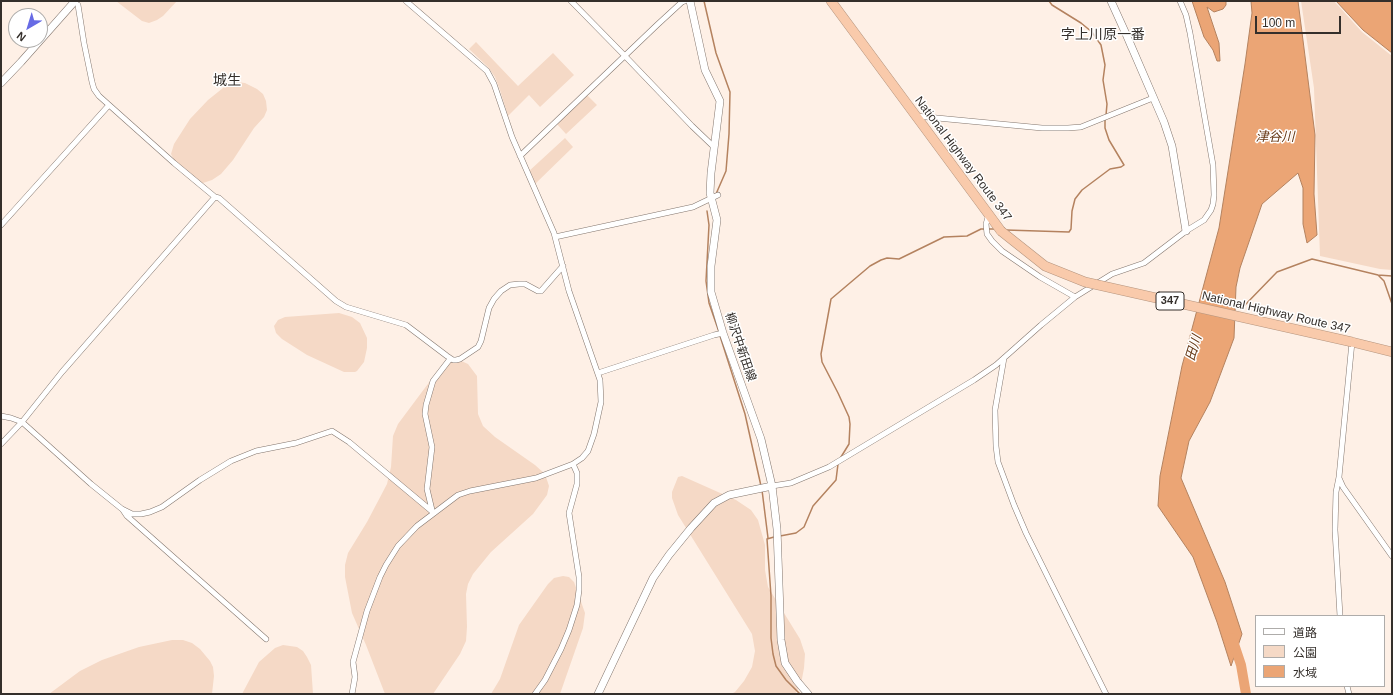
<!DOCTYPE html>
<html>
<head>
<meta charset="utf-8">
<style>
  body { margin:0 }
  #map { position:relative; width:1393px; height:695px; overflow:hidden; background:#fef0e6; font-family:Helvetica,"Noto Sans JP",sans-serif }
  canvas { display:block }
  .frame { position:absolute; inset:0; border:2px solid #342f2b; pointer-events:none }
  .legend { position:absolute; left:1255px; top:615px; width:130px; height:72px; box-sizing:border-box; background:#fff; border:1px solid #aeacaa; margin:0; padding:5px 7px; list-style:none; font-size:12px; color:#342f2b }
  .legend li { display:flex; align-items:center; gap:8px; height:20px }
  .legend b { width:20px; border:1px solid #aeacaa }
  .north { position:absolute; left:8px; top:8px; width:40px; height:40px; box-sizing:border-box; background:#fff; border:1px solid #aeacaa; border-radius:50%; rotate:218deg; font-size:11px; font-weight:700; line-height:16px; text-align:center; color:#342f2b }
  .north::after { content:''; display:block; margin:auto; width:14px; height:18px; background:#676be5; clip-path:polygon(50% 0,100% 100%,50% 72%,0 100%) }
  .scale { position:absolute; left:1255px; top:16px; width:86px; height:18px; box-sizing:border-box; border:2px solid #342f2b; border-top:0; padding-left:5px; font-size:12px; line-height:14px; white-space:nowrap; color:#342f2b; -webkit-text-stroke:3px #fff; paint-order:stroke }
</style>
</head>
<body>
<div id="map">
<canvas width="1393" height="695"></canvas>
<div class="frame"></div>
<ul class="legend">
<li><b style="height:5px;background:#fff"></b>道路</li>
<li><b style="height:11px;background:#f5d9c6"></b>公園</li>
<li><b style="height:11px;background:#eba575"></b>水域</li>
</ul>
<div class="north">N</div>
<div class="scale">100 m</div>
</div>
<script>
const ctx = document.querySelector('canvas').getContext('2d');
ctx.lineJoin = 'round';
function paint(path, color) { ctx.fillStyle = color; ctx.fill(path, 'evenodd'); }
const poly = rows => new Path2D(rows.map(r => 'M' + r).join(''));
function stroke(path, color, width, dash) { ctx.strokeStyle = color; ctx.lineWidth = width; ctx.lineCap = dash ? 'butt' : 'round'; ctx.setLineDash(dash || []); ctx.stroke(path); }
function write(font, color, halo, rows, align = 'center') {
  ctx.font = font + ' Helvetica,"Noto Sans JP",sans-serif'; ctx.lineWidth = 3; ctx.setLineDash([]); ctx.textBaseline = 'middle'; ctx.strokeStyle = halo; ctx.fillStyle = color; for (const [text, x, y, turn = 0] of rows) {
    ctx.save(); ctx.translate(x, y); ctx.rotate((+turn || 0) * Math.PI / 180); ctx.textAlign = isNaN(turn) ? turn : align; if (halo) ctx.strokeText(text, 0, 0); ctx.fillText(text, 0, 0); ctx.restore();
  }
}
paint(poly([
  [116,1,177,1,163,16,157,20,149,23,142,21],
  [1301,1,1334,1,1362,32,1392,56,1392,270,1380,269,1320,256,1314,88],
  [476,42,518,86,553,53,574,75,540,107,529,95,508,116,500,90,495,77,488,67,469,49],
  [236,82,245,83,257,89,263,94,266,101,267,110,264,117,254,128,233,160,221,174,212,180,200,184,194,182,186,177,177,166,171,154,174,144,190,119,208,100,228,84],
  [586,94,597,105,566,134,556,123],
  [565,138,573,147,534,185,528,172],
  [339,313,352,317,360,323,367,338,367,348,364,362,357,371,355,372,344,372,307,355,282,339,276,333,274,326,278,320,285,317],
  [459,360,468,364,477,376,478,414,483,426,495,437,535,465,545,474,549,486,547,495,533,514,491,552,473,574,468,584,466,594,467,627,466,641,460,654,433,694,385,694,366,645,352,613,345,577,345,565,348,553,367,522,387,484,391,467,393,436,398,424,445,361],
  [682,476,736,500,751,510,758,520,765,545,765,570,768,587,800,639,805,654,804,668,801,684,795,694,731,694,735,692,744,681,752,667,755,651,752,634,678,515,672,498,672,492,678,477],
  [563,576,569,577,574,582,585,613,583,628,560,694,491,694,500,679,519,625,548,584,554,578],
  [172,640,183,640,192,643,200,649,210,661,213,667,214,676,212,694,49,694,80,671,102,660,139,647],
  [283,645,297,647,303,651,307,657,311,665,313,694,242,694,259,662,275,648]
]), '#f5d9c6');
const water = poly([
  [1192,1,1226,1,1226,5,1223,9,1214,12,1207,7,1219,43,1220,61,1217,61,1213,50,1204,37,1192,1],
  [1251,1,1298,1,1315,135,1314,194,1317,235,1307,243,1303,224,1303,188,1298,173,1262,204,1240,268,1236,287,1234,338,1210,402,1189,441,1181,478,1225,582,1242,634,1231,666,1217,622,1193,557,1158,506,1160,476,1182,366,1219,228,1245,64,1252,13,1251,1],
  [1336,1,1392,1,1392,53,1363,30,1336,1]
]);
paint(water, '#eba575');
stroke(water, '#b4825f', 1);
stroke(poly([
  [704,1,716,53,730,92,729,134,726,171,716,194],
  [1049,1,1052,5,1081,23,1092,32,1101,45,1105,65,1103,80,1107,104,1106,115],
  [707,211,709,225,706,281,709,303,719,332],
  [988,229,996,229],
  [1006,230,1069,232,1071,229,1072,211,1075,199,1082,190,1110,169,1121,167,1124,165,1109,140,1105,128,1105,119],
  [1378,275,1384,281,1392,304],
  [1234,307,1244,306,1277,272,1312,259,1378,275,1392,276],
  [720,336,745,414,761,486],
  [841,457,849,444,850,424,849,417,838,393,822,362,821,354,831,299,870,266,881,260,887,258,899,259,944,237,967,236,981,229,984,229],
  [762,490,768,538,767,539,771,596,771,638,773,654,776,666,786,680,800,694],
  [780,536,796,533,804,527,813,506,836,480,838,464],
  [767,539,774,537]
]), '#b4825f', 1.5);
stroke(poly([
  [1232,638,1241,665,1246,694]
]), '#eba575', 10);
const street = poly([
  [571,1,624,55,692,126,714,147],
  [78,5,84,43,92,82,94,89,99,96,174,163,215,197,219,198,336,301,346,307,406,325,447,356,453,360,456,360,460,359,478,347,481,341,489,308,494,299,501,291,510,285,519,284,525,284,538,291,541,291,563,266],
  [916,116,1042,128,1068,128,1081,127,1153,98],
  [520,156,657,25,682,2,685,1],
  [989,214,986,224,987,234,992,241,1002,251,1040,277,1075,297],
  [1,225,109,105],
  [555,237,693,207,718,195],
  [1004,358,995,410,996,446,998,462,1014,505,1026,533,1106,694],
  [598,373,714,335,723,333],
  [1,416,11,418,22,422,91,484,122,509,132,514,141,514,150,512,162,507,200,480,231,461,256,451,296,443,332,431,349,442,434,513],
  [1,444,22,422,62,372,215,197],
  [1339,478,1343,487,1392,556],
  [772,486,791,483,829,467,974,380,996,365,1041,325,1075,297,1112,274,1144,263,1186,231,1204,220,1211,210,1213,204,1214,195,1213,165,1190,33,1186,15,1180,1],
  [123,510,127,516,266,639],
  [432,510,427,489,432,447,425,414,426,405,433,381,450,359],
  [1340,616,1335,530,1336,492,1339,477,1352,342],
  [1347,686,1349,694],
  [352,694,355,677,353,662,367,611,380,577,386,565,398,546,417,526,458,495,470,491,536,478,573,464,582,458,588,451,594,434,601,402,600,380,569,291,554,233,512,137,494,84,487,71,479,64,406,1],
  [535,694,545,680,561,649,569,630,577,605,579,590,579,577,569,513,577,484,577,473,573,464]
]);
const secondary = poly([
  [690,1,705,70,720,101,711,173,710,193,717,220,711,266,711,292,723,333,761,439,772,486,777,529,781,640,785,663,797,681,808,694],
  [1111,1,1126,34,1164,122,1172,146,1186,231],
  [1,83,21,62,75,1],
  [598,694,653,578,669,555,691,528,714,503,729,495,772,486]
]);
const highway = poly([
  [831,1,1001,231],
  [1352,342,1392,352]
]);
stroke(street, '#83766e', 6);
stroke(secondary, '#83766e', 8);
stroke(highway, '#b4947e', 10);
stroke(street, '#fff', 5);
stroke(secondary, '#fff', 7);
stroke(highway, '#f9caab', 9);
const highwayBridge = poly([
  [1001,231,1045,266,1085,282,1352,342]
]);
stroke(highwayBridge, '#b4947e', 10, []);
stroke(highwayBridge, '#f9caab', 9);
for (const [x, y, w] of [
  [1170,301,28]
]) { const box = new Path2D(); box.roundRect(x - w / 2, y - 9, w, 18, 3); ctx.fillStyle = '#fff'; ctx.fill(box); stroke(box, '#342f2b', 1); }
write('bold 11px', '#342f2b', null, [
  ["347",1170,301]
]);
write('12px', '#342f2b', '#fff', [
  ["National Highway Route 347",963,159,53],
  ["National Highway Route 347",1276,313,13],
  ["柳沢中新田線",740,347,71]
]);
write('italic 13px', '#673916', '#fff', [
  ["津谷川",1275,137],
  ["田川",1194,348,-73]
]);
write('14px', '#342f2b', '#fff', [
  ["字上川原一番",1103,35],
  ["城生",227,81]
]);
</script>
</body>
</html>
